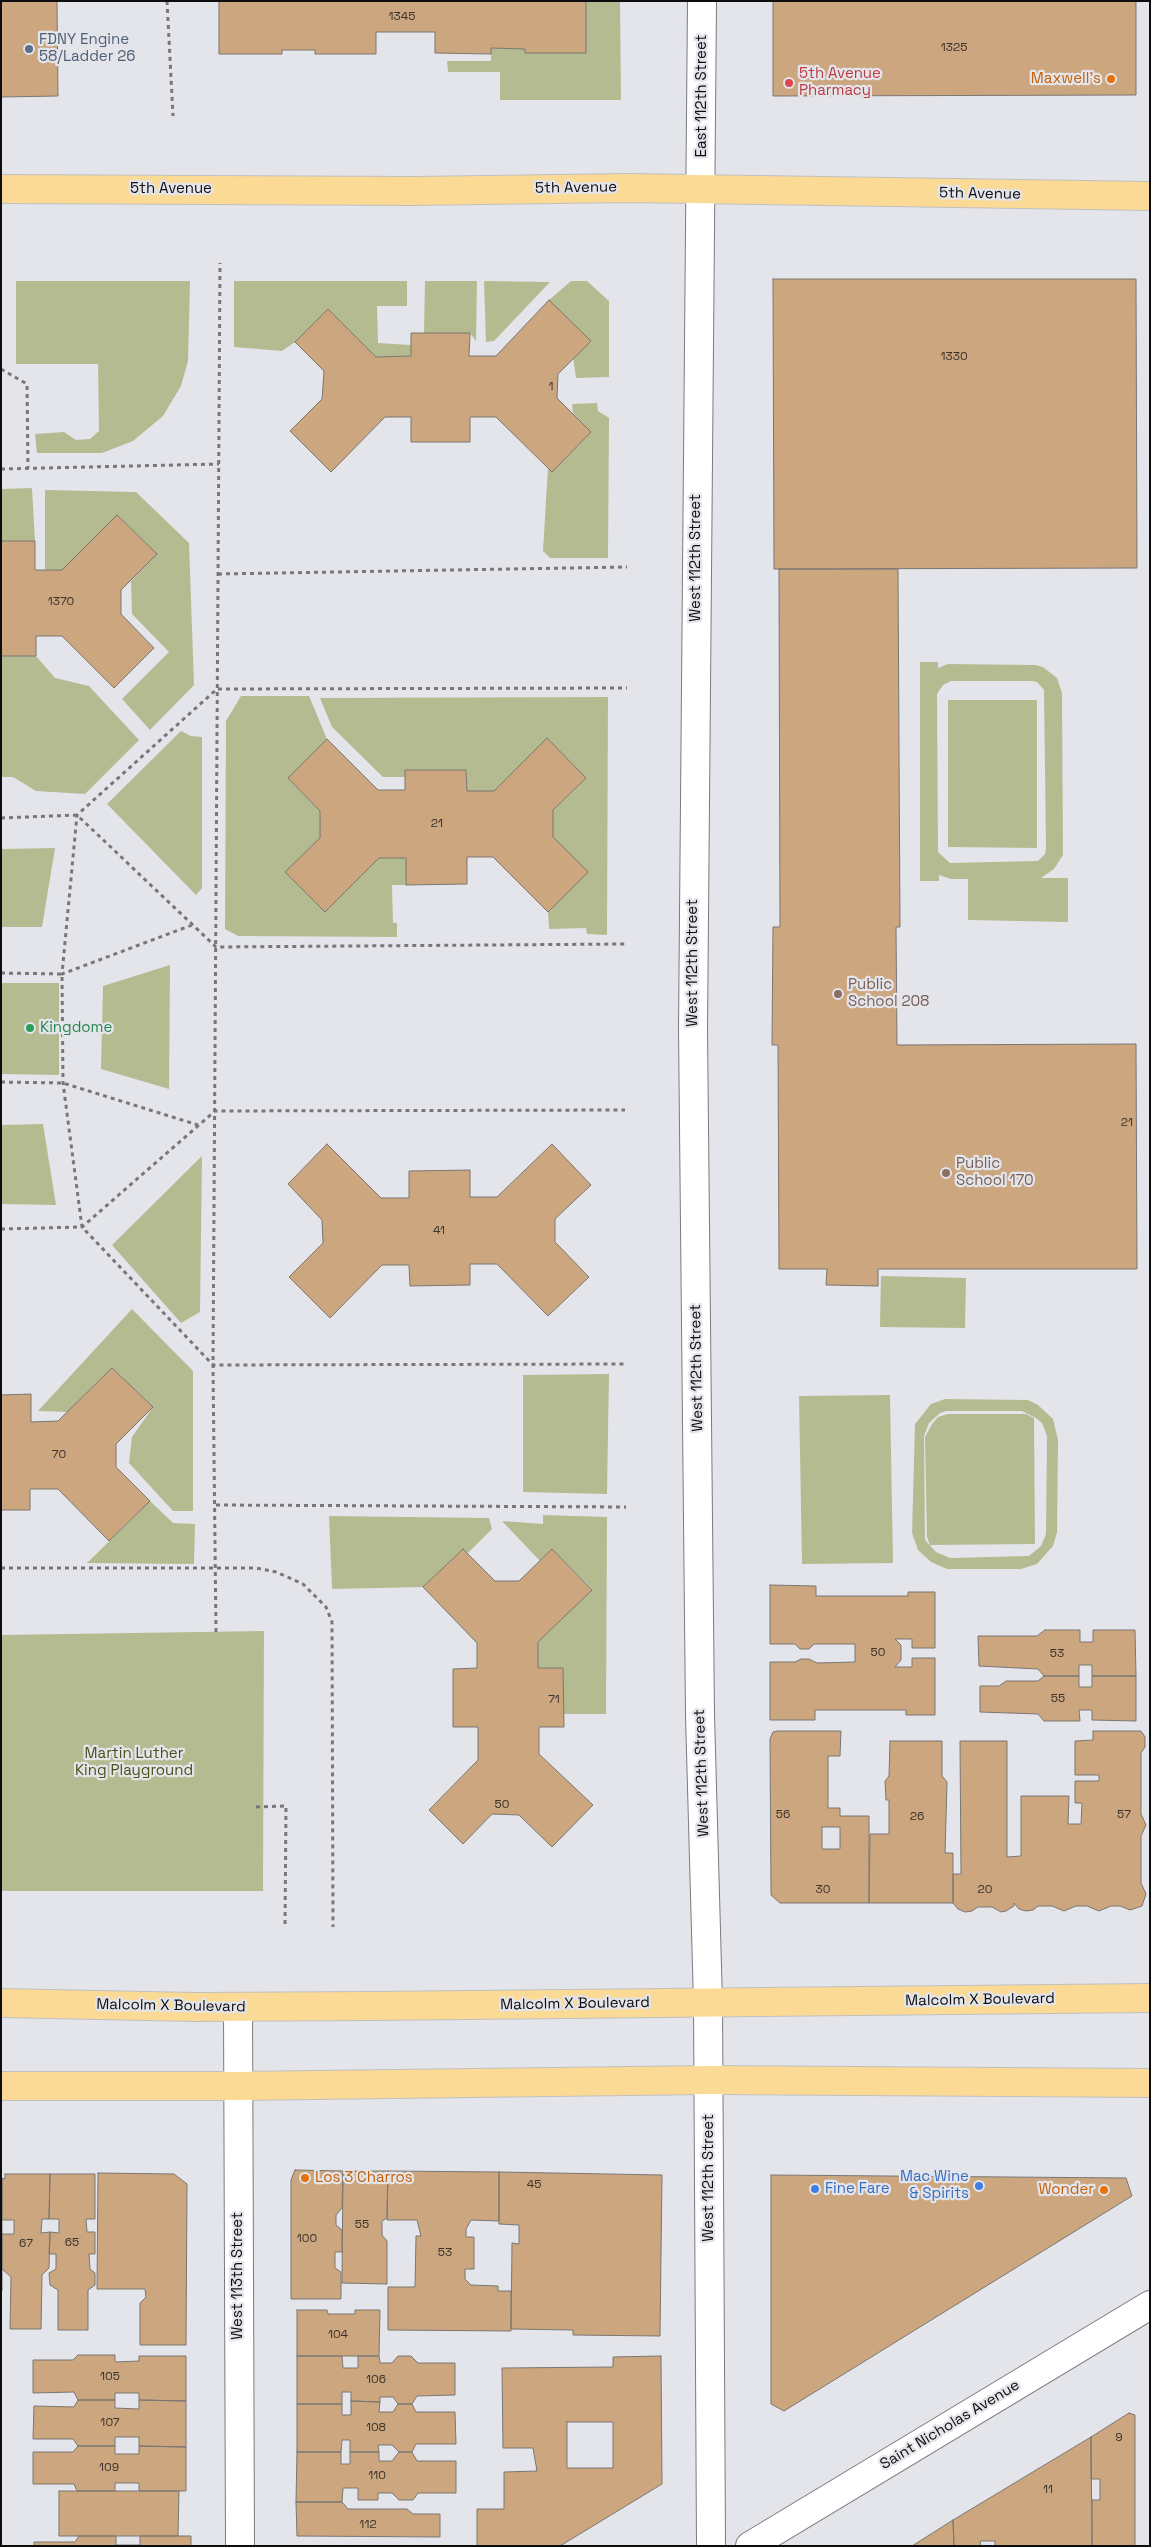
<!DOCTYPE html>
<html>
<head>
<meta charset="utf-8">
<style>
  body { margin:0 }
  #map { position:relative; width:1151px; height:2547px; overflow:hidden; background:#e4e5eb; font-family:"Space Grotesk",sans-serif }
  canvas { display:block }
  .frame { position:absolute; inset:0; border:2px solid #0d0d0f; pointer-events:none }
</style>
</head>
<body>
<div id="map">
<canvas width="1151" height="2547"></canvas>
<div class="frame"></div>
</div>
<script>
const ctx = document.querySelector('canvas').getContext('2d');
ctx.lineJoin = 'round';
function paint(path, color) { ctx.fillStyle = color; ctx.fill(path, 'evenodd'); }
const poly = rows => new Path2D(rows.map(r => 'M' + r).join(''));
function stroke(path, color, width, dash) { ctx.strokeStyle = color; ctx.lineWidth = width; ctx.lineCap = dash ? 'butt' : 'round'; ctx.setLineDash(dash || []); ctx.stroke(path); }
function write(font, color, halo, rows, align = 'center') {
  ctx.font = font + ' "Space Grotesk",sans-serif'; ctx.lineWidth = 4.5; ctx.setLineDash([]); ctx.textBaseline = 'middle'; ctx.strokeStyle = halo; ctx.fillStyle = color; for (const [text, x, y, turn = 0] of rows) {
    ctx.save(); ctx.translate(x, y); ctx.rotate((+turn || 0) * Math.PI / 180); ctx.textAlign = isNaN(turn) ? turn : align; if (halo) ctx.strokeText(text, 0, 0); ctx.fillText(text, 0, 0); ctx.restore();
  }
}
paint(poly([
  [586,1,620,1,621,100,500,100,500,72,448,72,447,61,491,61,491,48,525,49,525,53,586,53],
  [16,281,190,281,188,361,181,386,163,416,133,441,102,453,37,453,35,434,64,432,76,440,90,439,99,431,98,364,16,364],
  [234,281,407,281,407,306,377,306,378,343,411,345,411,356,376,357,328,309,295,342,282,351,234,347],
  [425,281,477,281,476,341,470,333,424,333],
  [484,281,550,282,494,341,486,342],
  [571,281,587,281,609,301,609,377,576,378,573,358,549,300],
  [597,403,598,411,609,418,608,558,550,558,543,551,548,467,552,471,591,432,573,413,572,404],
  [32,488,35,541,1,541,1,489],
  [45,490,136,492,189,543,194,685,150,730,122,699,169,652,132,614,131,581,157,554,117,515,62,570,45,570],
  [1,656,36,656,55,678,89,686,139,740,85,794,36,791,13,777,1,777],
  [920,662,938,662,938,668,948,664,1035,665,1043,667,1057,678,1062,693,1063,855,1054,869,1041,878,1068,878,1068,922,968,920,968,879,951,879,939,875,939,881,920,881],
  [951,681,1032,681,1037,682,1044,690,1046,848,1045,854,1038,861,950,863,938,852,937,694,943,685],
  [241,696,309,696,327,739,288,778,320,811,379,858,406,858,406,885,392,885,393,923,397,923,397,937,238,936,225,929,226,721],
  [608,697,607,935,587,934,586,928,549,929,548,912,587,872,553,837,553,810,586,778,548,739,494,791,467,791,466,770,405,770,405,777,383,777,332,727,320,698],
  [948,700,1037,700,1037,848,948,847],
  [181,731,191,736,202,737,202,888,196,895,107,804],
  [55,848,42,927,1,927,1,849],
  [170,965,169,1089,101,1069,103,986],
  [1,983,59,983,59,1075,1,1074],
  [43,1124,56,1205,1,1204,1,1125],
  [202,1156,200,1312,181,1323,112,1245],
  [881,1276,966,1278,965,1328,880,1327],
  [132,1309,193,1371,193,1511,173,1511,129,1463,132,1437,153,1407,112,1368,68,1412,38,1411],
  [609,1374,607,1494,523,1492,523,1375],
  [890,1395,893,1563,802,1564,799,1396],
  [945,1399,1028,1400,1038,1405,1053,1419,1058,1440,1057,1532,1053,1546,1037,1564,1021,1569,947,1569,931,1562,918,1550,912,1533,915,1424,931,1404],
  [946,1411,1022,1411,1036,1418,1042,1423,1047,1436,1046,1534,1041,1546,1029,1556,950,1558,936,1552,925,1540,924,1436,929,1423,940,1413],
  [948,1414,1026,1414,1034,1418,1035,1544,930,1545,927,1537,925,1437,932,1424,938,1417],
  [150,1501,173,1523,195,1524,194,1564,87,1563],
  [543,1515,607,1517,606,1714,563,1714,563,1668,538,1668,538,1642,592,1589,552,1549,540,1561,502,1521,543,1524],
  [329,1516,489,1518,492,1529,468,1553,463,1549,423,1587,332,1589],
  [264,1631,263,1891,1,1891,1,1635]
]), '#b5bb91');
const building = poly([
  [1,1,57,1,58,96,1,97,1,1],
  [219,1,586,1,586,53,525,53,525,49,491,48,491,54,435,53,435,32,376,32,376,54,315,54,315,50,282,50,282,54,219,54,219,1],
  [773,1,1136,1,1136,95,773,96,773,1],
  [773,279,1136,279,1137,568,774,569,773,279],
  [549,300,591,341,558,374,557,398,591,432,552,472,496,417,470,417,470,442,411,442,411,417,385,417,331,472,290,431,322,399,324,371,295,342,328,309,376,357,411,356,411,333,470,333,469,356,496,356,549,300],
  [117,515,157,554,121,590,121,614,154,648,114,688,62,636,36,636,36,656,1,656,1,541,35,541,35,570,62,570,117,515],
  [779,569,898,569,900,927,896,927,897,1045,1136,1044,1137,1269,878,1269,878,1286,826,1285,827,1269,779,1269,778,1045,772,1045,773,927,780,927,779,569],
  [547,738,586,778,553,810,553,837,588,872,548,912,493,857,467,857,467,884,406,885,406,858,379,858,325,912,285,872,320,838,320,811,288,778,327,739,378,790,405,790,405,770,466,770,467,791,494,791,547,738],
  [327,1144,381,1198,409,1198,409,1171,470,1170,470,1197,497,1197,552,1144,591,1185,555,1219,555,1242,589,1277,548,1316,497,1264,470,1264,470,1285,410,1286,409,1265,382,1265,330,1318,289,1277,323,1243,322,1220,288,1184,327,1144],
  [112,1368,153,1407,116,1444,116,1467,150,1501,109,1541,58,1489,30,1489,30,1510,1,1510,1,1395,31,1394,31,1422,58,1421,112,1368],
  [463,1549,495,1581,519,1581,552,1549,592,1590,538,1642,538,1668,563,1668,564,1727,539,1727,539,1754,593,1805,552,1847,519,1815,492,1814,463,1844,429,1810,478,1760,478,1727,453,1727,453,1669,477,1668,477,1643,423,1587,463,1549],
  [770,1585,816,1586,816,1596,908,1596,908,1592,935,1592,935,1648,912,1648,912,1639,895,1639,901,1645,901,1660,895,1667,912,1667,912,1658,935,1658,935,1715,906,1715,906,1710,815,1710,815,1720,770,1720,770,1662,795,1662,801,1659,809,1659,817,1663,855,1662,855,1644,814,1644,809,1649,800,1649,795,1644,770,1644,770,1585],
  [1045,1630,1080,1630,1080,1642,1093,1642,1093,1630,1135,1630,1136,1676,1092,1676,1092,1665,1079,1665,1079,1676,1044,1676,1038,1669,979,1666,978,1636,1037,1636,1045,1630],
  [1044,1676,1079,1676,1079,1687,1092,1687,1092,1676,1136,1676,1136,1721,1092,1720,1092,1710,1079,1710,1080,1721,1044,1721,1038,1714,980,1712,980,1686,999,1686,1006,1681,1038,1681,1044,1676],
  [778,1731,841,1731,840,1756,828,1756,828,1808,840,1808,840,1816,869,1816,869,1903,780,1903,771,1895,770,1739,773,1732,778,1731],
  [822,1827,840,1827,840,1849,822,1849,822,1827],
  [1093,1731,1141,1731,1145,1737,1145,1747,1141,1753,1141,1814,1146,1825,1141,1836,1141,1883,1146,1894,1142,1906,1130,1910,1120,1906,1111,1906,1099,1911,1087,1906,1076,1906,1064,1911,1052,1906,1038,1906,1033,1910,1026,1911,1019,1909,1014,1903,1014,1906,1006,1911,1001,1912,992,1907,978,1907,972,1911,965,1912,958,1909,953,1903,953,1874,961,1874,960,1741,1007,1741,1007,1857,1021,1856,1021,1796,1069,1796,1068,1824,1081,1824,1082,1803,1075,1803,1075,1781,1099,1781,1099,1775,1075,1775,1075,1741,1093,1740,1093,1731],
  [890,1741,942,1741,942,1776,947,1782,945,1853,953,1853,953,1903,869,1903,870,1834,889,1834,889,1800,886,1800,885,1781,889,1776,890,1741],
  [295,2170,343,2171,342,2208,336,2215,336,2225,342,2230,342,2252,335,2252,335,2268,341,2272,341,2299,291,2299,291,2180,295,2170],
  [343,2171,388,2171,387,2218,382,2221,382,2235,387,2241,387,2284,342,2283,343,2171],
  [388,2171,499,2172,499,2221,471,2220,466,2229,466,2237,474,2237,474,2269,465,2269,465,2279,471,2285,498,2286,498,2291,511,2291,511,2331,388,2330,388,2287,415,2287,416,2236,421,2236,417,2220,387,2220,388,2171],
  [499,2172,662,2175,660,2336,573,2335,573,2330,511,2329,512,2243,519,2244,519,2225,499,2224,499,2172],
  [98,2173,174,2174,187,2184,186,2345,140,2345,140,2303,146,2297,145,2289,97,2289,98,2173],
  [5,2174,50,2174,49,2219,42,2219,41,2233,50,2232,49,2268,42,2275,41,2329,10,2329,11,2277,2,2269,2,2234,14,2234,14,2220,2,2220,2,2178,5,2179,5,2174],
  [50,2174,95,2174,95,2219,86,2219,87,2232,95,2232,95,2254,89,2254,90,2269,95,2273,95,2285,88,2290,88,2330,58,2330,58,2290,50,2285,49,2273,56,2269,56,2254,49,2254,50,2232,59,2233,59,2219,49,2219,50,2174],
  [771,2175,1126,2178,1132,2196,784,2411,771,2404,771,2175],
  [1,2178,2,2178,2,2291,1,2291,1,2178],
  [297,2310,327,2310,328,2314,355,2314,355,2310,380,2310,379,2356,297,2356,297,2310],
  [78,2355,115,2355,115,2362,139,2361,139,2356,186,2356,186,2401,139,2400,139,2393,115,2393,115,2400,78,2400,74,2392,33,2393,33,2360,73,2360,78,2355],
  [297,2356,342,2356,343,2368,358,2368,358,2356,379,2356,380,2363,392,2363,398,2356,411,2356,418,2363,455,2363,455,2395,417,2396,412,2404,398,2404,393,2397,380,2397,380,2402,351,2401,351,2392,342,2392,342,2404,297,2404,297,2356],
  [661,2356,662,2484,560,2546,477,2546,477,2509,504,2509,504,2472,537,2471,533,2448,503,2448,502,2368,613,2367,613,2357,661,2356],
  [567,2422,613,2422,613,2468,567,2468,567,2422],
  [78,2400,115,2400,115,2408,139,2409,139,2400,186,2401,186,2447,139,2446,139,2437,115,2437,115,2446,78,2446,73,2439,33,2439,34,2406,74,2407,78,2400],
  [351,2401,380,2402,379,2412,393,2412,398,2404,412,2404,416,2412,455,2412,456,2444,416,2444,412,2452,399,2452,392,2445,378,2445,379,2452,350,2452,350,2440,342,2440,341,2452,297,2452,297,2404,342,2404,342,2415,351,2415,351,2401],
  [1129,2413,1135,2415,1135,2546,1092,2546,1092,2500,1100,2500,1100,2479,1091,2479,1091,2437,1129,2413],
  [1091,2437,1092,2546,995,2546,995,2541,980,2541,981,2546,954,2546,953,2520,1091,2437],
  [78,2446,115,2446,115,2454,139,2454,139,2446,186,2447,186,2491,139,2491,139,2483,115,2483,115,2491,77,2491,74,2484,33,2484,33,2452,73,2452,78,2446],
  [297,2452,341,2452,341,2464,350,2464,350,2452,379,2452,379,2461,392,2461,399,2452,412,2452,417,2461,456,2461,456,2493,418,2493,413,2500,399,2500,392,2493,378,2493,378,2500,358,2500,358,2488,343,2488,342,2502,296,2502,297,2452],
  [59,2491,179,2491,178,2536,59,2536,59,2491],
  [296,2502,342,2502,348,2509,407,2509,413,2514,440,2514,440,2537,297,2536,296,2502],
  [953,2520,954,2546,912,2546,953,2520],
  [79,2536,116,2536,116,2545,140,2545,140,2536,191,2536,191,2546,34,2546,34,2542,75,2542,79,2536]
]);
paint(building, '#cba67f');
stroke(building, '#7a7672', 1);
const minor = poly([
  [702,1,693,1029,700,1715,708,2003,711,2546],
  [238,2007,240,2546],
  [750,2546,1150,2305]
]);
const major = poly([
  [1,189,412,191,629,188,1150,196],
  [1,2003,195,2007,372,2006,1150,1998],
  [1,2086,237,2086,709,2080,1150,2083]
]);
stroke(minor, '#7a7b80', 30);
stroke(major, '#c0c0c1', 30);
stroke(poly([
  [167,1,173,116],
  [1,369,27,384,28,468],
  [1,469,219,464],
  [218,574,627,567],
  [1,818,77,815,216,947,625,944],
  [192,925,62,974,77,815,217,689,627,688],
  [1,973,62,974,63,1083,82,1227,213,1365,624,1364],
  [1,1082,63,1083,198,1125],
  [1,1229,82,1227,215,1111,625,1110],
  [216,1505,626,1507],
  [1,1568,256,1568,276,1572,303,1584,326,1607,332,1622,333,1927],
  [216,1632,213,1365,220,263],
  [256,1807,286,1806,285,1928]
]), '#77777b', 3, [4, 4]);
stroke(minor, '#fff', 28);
stroke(major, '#fada94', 28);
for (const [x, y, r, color] of [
  [29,49,5,"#5c6f8a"],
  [1111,79,5,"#e8710a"],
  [789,83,5,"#e0444e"],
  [838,994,5,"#8d6e63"],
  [30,1028,5,"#2e9e5b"],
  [946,1173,5,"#8d6e63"],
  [305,2178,5,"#e8710a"],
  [979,2186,5,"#3f7fe0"],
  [815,2189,5,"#3f7fe0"],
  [1104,2190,5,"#e8710a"]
]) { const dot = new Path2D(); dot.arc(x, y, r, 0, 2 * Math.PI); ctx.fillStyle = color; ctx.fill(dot); stroke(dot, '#e4e5eb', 2); }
write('12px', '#3c332b', null, [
  ["1345",402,17],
  ["1325",954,48],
  ["1330",954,357],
  ["1",551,387],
  ["1370",61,602],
  ["21",437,824],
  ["21",1127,1123],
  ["41",439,1231],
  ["70",59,1455],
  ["50",878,1653],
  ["53",1057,1654],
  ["55",1058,1699],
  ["71",554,1700],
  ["50",502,1805],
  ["56",783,1815],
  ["57",1124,1815],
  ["26",917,1817],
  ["30",823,1890],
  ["20",985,1890],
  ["45",534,2185],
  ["55",362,2225],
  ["100",307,2239],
  ["65",72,2243],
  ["67",26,2244],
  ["53",445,2253],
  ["104",338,2335],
  ["105",110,2377],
  ["106",376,2380],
  ["107",110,2423],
  ["108",376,2428],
  ["9",1119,2438],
  ["109",109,2468],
  ["110",377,2476],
  ["11",1048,2490],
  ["112",368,2525]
]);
write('15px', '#4e5e75', '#e4e5eb', [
  ["FDNY Engine",39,40],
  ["58/Ladder 26",39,57]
], 'left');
write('15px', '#be3a42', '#e4e5eb', [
  ["5th Avenue",799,74],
  ["Pharmacy",799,91]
], 'left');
write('15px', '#c56008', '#e4e5eb', [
  ["Maxwell’s",1101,79],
  ["Los 3 Charros",315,2178,"left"],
  ["Wonder",1094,2190]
], 'right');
write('15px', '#0d0d0f', '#e4e5eb', [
  ["East 112th Street",702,96,-90],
  ["5th Avenue",576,188,-1],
  ["5th Avenue",171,189],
  ["5th Avenue",980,194,1],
  ["West 112th Street",696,558,-90],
  ["West 112th Street",693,963,-90],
  ["West 112th Street",697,1368,-91],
  ["West 112th Street",702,1773,-92],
  ["Malcolm X Boulevard",980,2000,-1],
  ["Malcolm X Boulevard",575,2004,-1],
  ["Malcolm X Boulevard",171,2006,1],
  ["West 112th Street",709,2178,-90],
  ["West 113th Street",238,2276,-90],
  ["Saint Nicholas Avenue",950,2425,-31]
]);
write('15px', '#785e54', '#e4e5eb', [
  ["Public",848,985],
  ["School 208",848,1002],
  ["Public",956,1164],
  ["School 170",956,1181]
], 'left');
write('15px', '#27864d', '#e4e5eb', [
  ["Kingdome",40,1028]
], 'left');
write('15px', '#4a5017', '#e4e5eb', [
  ["Martin Luther",134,1754],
  ["King Playground",134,1771]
]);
write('15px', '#366cbe', '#e4e5eb', [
  ["Mac Wine",969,2177],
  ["& Spirits",969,2194],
  ["Fine Fare",825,2189,"left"]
], 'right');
</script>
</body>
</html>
